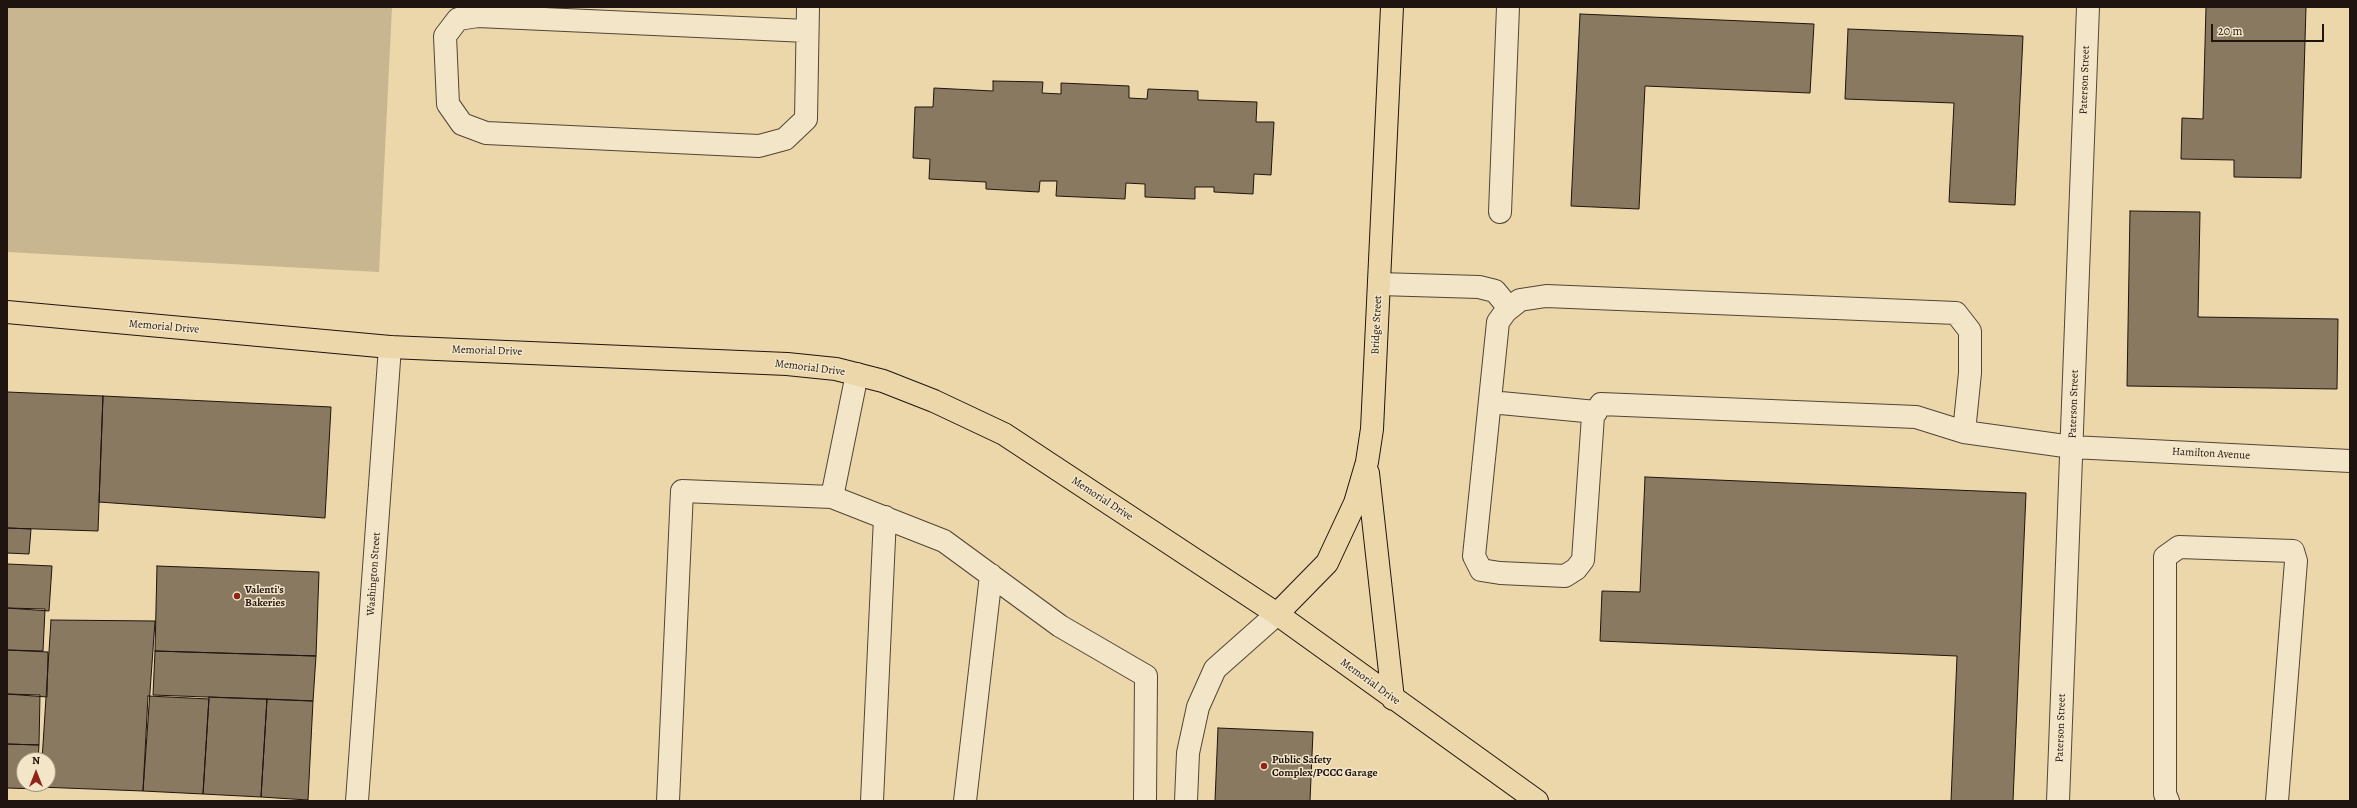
<!DOCTYPE html>
<html>
<head>
<meta charset="utf-8">
<style>
  body { margin:0 }
  #map { position:relative; width:2357px; height:808px; overflow:hidden; background:#ebd7aa; font-family:Alegreya,serif }
  canvas { display:block }
  .frame { position:absolute; inset:0; border:8px solid #1f140f; pointer-events:none }
  .north { position:absolute; left:16px; top:752px; width:40px; height:40px; box-sizing:border-box; background:#f2e5c8; border:1px solid #9e917e; border-radius:50%; rotate:0deg; font-size:11px; font-weight:700; line-height:16px; text-align:center; color:#1f140f }
  .north::after { content:''; display:block; margin:auto; width:14px; height:18px; background:#8f2418; clip-path:polygon(50% 0,100% 100%,50% 72%,0 100%) }
  .scale { position:absolute; left:2211px; top:24px; width:113px; height:18px; box-sizing:border-box; border:2px solid #1f140f; border-top:0; padding-left:5px; font-size:12px; line-height:14px; white-space:nowrap; color:#1f140f; -webkit-text-stroke:3px #f2e5c8; paint-order:stroke }
</style>
</head>
<body>
<div id="map">
<canvas width="2357" height="808"></canvas>
<div class="frame"></div>
<div class="north">N</div>
<div class="scale">20 m</div>
</div>
<script>
const ctx = document.querySelector('canvas').getContext('2d');
ctx.lineJoin = 'round';
function paint(path, color) { ctx.fillStyle = color; ctx.fill(path, 'evenodd'); }
const poly = rows => new Path2D(rows.map(r => 'M' + r).join(''));
function stroke(path, color, width, dash) { ctx.strokeStyle = color; ctx.lineWidth = width; ctx.lineCap = dash ? 'butt' : 'round'; ctx.setLineDash(dash || []); ctx.stroke(path); }
function write(font, color, halo, rows, align = 'center') {
  ctx.font = font + ' Alegreya,serif'; ctx.lineWidth = 3; ctx.setLineDash([]); ctx.textBaseline = 'middle'; ctx.strokeStyle = halo; ctx.fillStyle = color; for (const [text, x, y, turn = 0] of rows) {
    ctx.save(); ctx.translate(x, y); ctx.rotate((+turn || 0) * Math.PI / 180); ctx.textAlign = isNaN(turn) ? turn : align; if (halo) ctx.strokeText(text, 0, 0); ctx.fillText(text, 0, 0); ctx.restore();
  }
}
paint(poly([
  [7,7,392,7,379,272,7,252]
]), '#c8b690');
const building = poly([
  [2206,7,2306,7,2301,178,2234,177,2234,160,2181,159,2182,118,2203,119,2206,7],
  [1580,14,1814,24,1810,93,1645,86,1639,209,1571,206,1580,14],
  [1848,29,2023,36,2015,205,1949,202,1954,103,1845,99,1848,29],
  [993,81,1043,82,1042,93,1061,94,1061,83,1129,86,1129,98,1147,99,1148,89,1198,91,1198,100,1257,102,1256,122,1274,122,1271,175,1254,174,1253,194,1214,192,1214,187,1195,187,1195,199,1145,197,1145,184,1126,183,1125,199,1056,196,1057,181,1040,181,1039,192,986,189,986,182,929,179,930,159,913,158,915,107,933,107,934,88,993,91,993,81],
  [2130,211,2200,212,2198,317,2338,319,2337,389,2127,386,2130,211],
  [7,392,103,396,98,531,7,528,7,392],
  [103,396,331,407,325,518,99,502,103,396],
  [1645,477,2026,493,2013,801,1951,801,1957,656,1600,641,1602,591,1640,592,1645,477],
  [7,528,31,529,29,554,7,553,7,528],
  [7,564,52,566,49,611,7,608,7,564],
  [157,566,319,572,316,656,155,651,157,566],
  [7,608,45,609,43,651,7,650,7,608],
  [51,620,155,621,143,791,39,787,40,784,48,784,48,760,42,760,51,620],
  [7,650,48,652,47,697,7,694,7,650],
  [155,651,316,656,313,701,153,695,155,651],
  [7,694,40,695,39,745,7,744,7,694],
  [148,696,209,699,203,794,143,791,148,696],
  [209,697,267,699,261,797,203,794,209,697],
  [267,699,313,701,308,800,261,797,267,699],
  [1218,728,1313,732,1310,801,1215,801,1218,728],
  [7,744,39,745,38,760,24,760,24,784,38,784,38,789,7,788,7,744]
]);
paint(building, '#897960');
stroke(building, '#1f140f', 1);
const minor = poly([
  [807,31,478,16,458,19,445,36,448,104,462,124,486,133,759,146,785,139,806,119,808,7],
  [1500,212,1508,7],
  [1379,284,1479,287,1495,291,1509,308],
  [1490,402,1596,412],
  [1964,432,1970,373,1970,331,1956,313,1546,296,1520,300,1506,311,1498,322,1474,556,1481,570,1500,573,1565,576,1576,569,1583,560,1593,416,1601,404,1916,417,1964,432,2072,447,2350,461],
  [832,497,857,374],
  [357,801,390,347],
  [668,801,682,491,832,497,944,541,1060,626,1146,676,1145,801],
  [872,801,885,517],
  [965,801,991,575],
  [1186,801,1188,753,1198,707,1215,669,1277,614],
  [2058,801,2088,7],
  [2168,801,2165,794,2165,557,2179,547,2293,551,2296,561,2277,801]
]);
const major = poly([
  [7,312,390,347,787,364,836,369,883,381,934,401,1004,434,1277,614,1537,801],
  [1368,473,1393,699],
  [1277,614,1327,563,1355,503,1367,462,1372,429,1392,7]
]);
stroke(minor, '#524536', 24);
stroke(major, '#1f140f', 24);
stroke(minor, '#f2e5c8', 22);
stroke(major, '#ebd7aa', 22);
for (const [x, y, r, color] of [
  [237,596,4,"#8f2418"],
  [1264,766,4,"#8f2418"]
]) { const dot = new Path2D(); dot.arc(x, y, r, 0, 2 * Math.PI); ctx.fillStyle = color; ctx.fill(dot); stroke(dot, '#f2e5c8', 1.5); }
write('11px', '#1f140f', '#f2e5c8', [
  ["Paterson Street",2085,80,-88],
  ["Bridge Street",1377,325,-87],
  ["Memorial Drive",164,327,5],
  ["Memorial Drive",487,351,2],
  ["Memorial Drive",810,368,7],
  ["Paterson Street",2074,404,-88],
  ["Hamilton Avenue",2211,454,3],
  ["Memorial Drive",1102,499,33],
  ["Washington Street",374,574,-86],
  ["Memorial Drive",1370,682,36],
  ["Paterson Street",2061,728,-88]
]);
write('bold 11px', '#1f140f', '#f2e5c8', [
  ["Valenti's",245,590],
  ["Bakeries",245,603],
  ["Public Safety",1272,760],
  ["Complex/PCCC Garage",1272,773]
], 'left');
</script>
</body>
</html>
